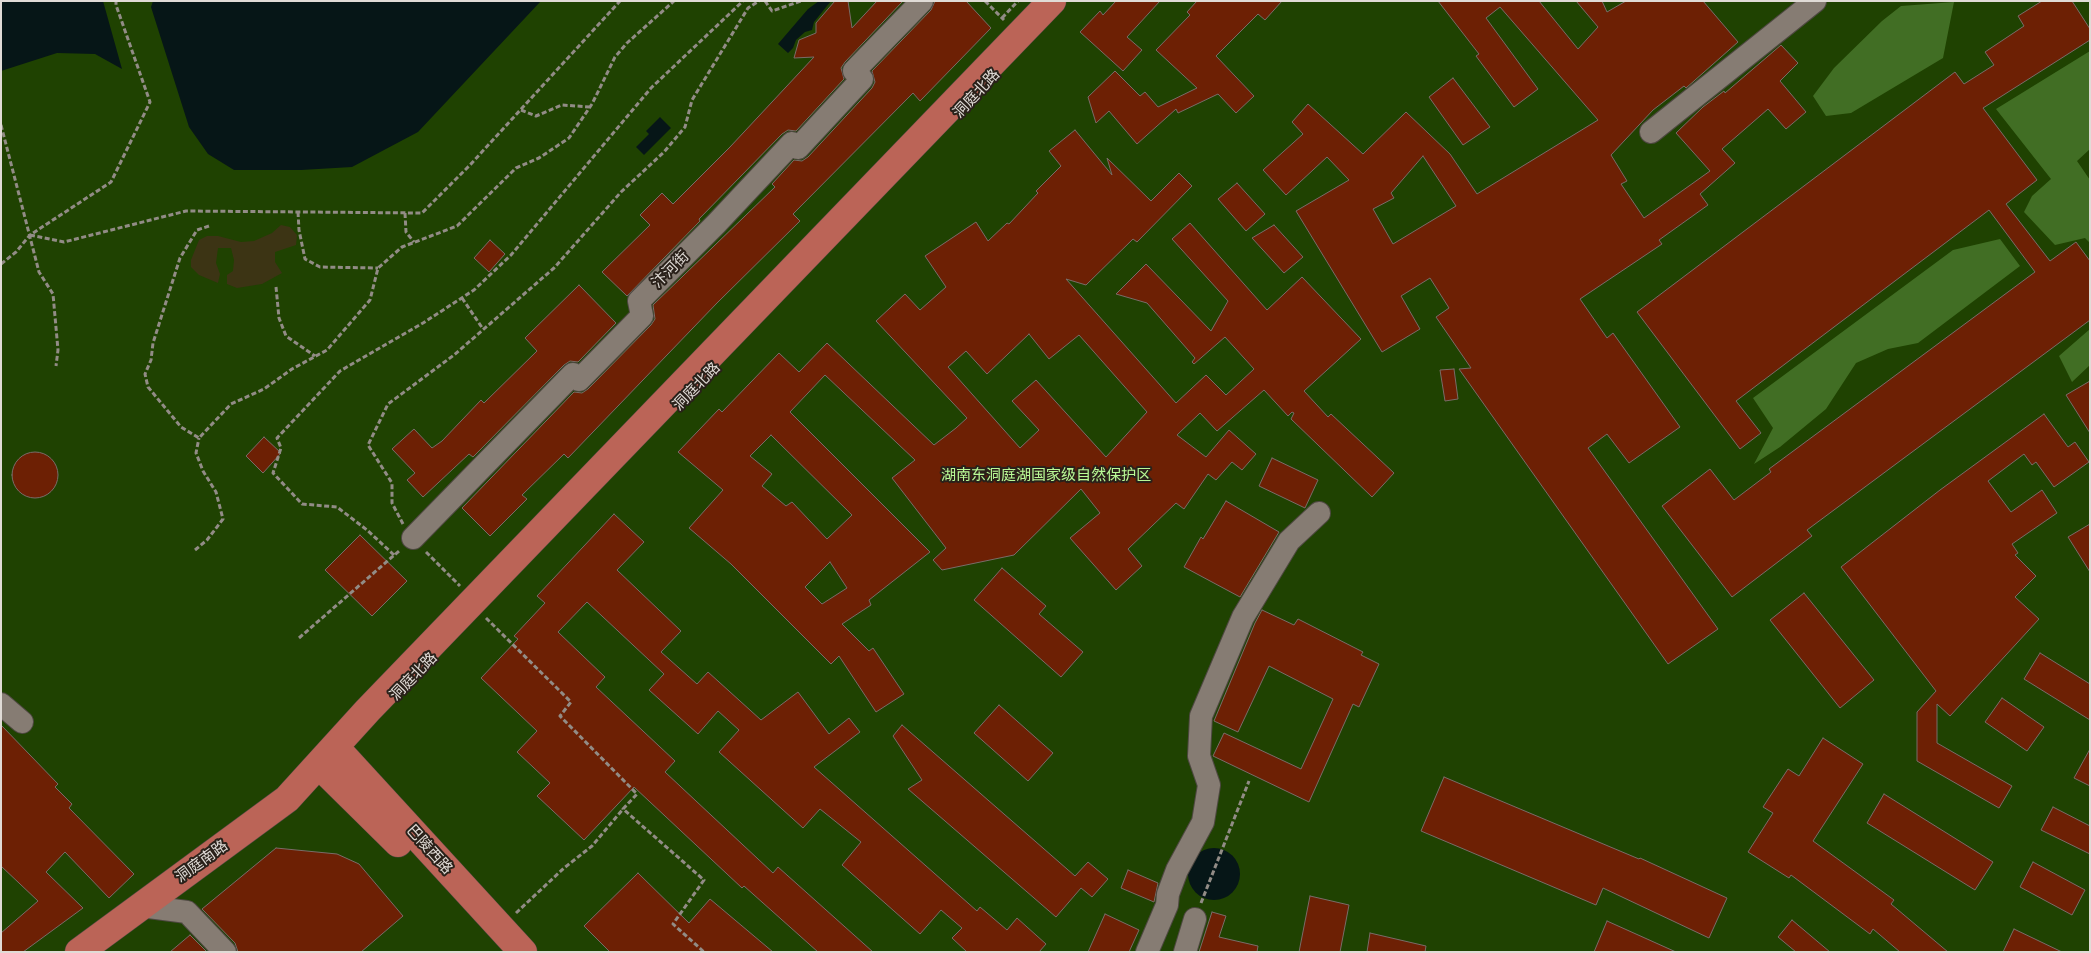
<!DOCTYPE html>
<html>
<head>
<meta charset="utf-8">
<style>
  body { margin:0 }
  #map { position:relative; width:2091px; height:953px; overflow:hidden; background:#342b24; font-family:"Varela Round",sans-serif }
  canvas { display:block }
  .frame { position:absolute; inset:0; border:2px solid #e0dbd6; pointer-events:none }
</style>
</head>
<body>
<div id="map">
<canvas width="2091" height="953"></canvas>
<div class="frame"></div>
</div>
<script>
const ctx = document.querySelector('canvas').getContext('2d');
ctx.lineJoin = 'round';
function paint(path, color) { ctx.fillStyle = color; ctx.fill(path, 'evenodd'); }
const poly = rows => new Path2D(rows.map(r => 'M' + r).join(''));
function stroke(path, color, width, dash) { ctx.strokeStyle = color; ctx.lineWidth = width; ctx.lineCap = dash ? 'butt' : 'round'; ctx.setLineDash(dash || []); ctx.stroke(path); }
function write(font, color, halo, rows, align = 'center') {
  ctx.font = font + ' "Varela Round","Noto Sans SC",sans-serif'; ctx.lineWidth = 4; ctx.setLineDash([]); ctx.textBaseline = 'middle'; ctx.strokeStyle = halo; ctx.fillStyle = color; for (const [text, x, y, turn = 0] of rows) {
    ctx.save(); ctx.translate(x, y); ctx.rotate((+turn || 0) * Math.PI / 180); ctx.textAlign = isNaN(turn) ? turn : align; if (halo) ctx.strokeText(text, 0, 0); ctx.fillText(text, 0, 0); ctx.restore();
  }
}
paint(poly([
  [1,1,2090,1,2090,952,1,952]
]), '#1f4201');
paint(poly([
  [1954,2,1943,58,1851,113,1826,116,1813,96,1834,68,1882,21,1901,6],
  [2090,51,2090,149,2077,161,2090,180,2090,243,2085,238,2055,245,2024,212,2032,196,2051,179,1996,109],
  [2000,239,2020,266,1918,343,1888,349,1856,363,1826,409,1780,447,1754,464,1773,428,1753,398,1953,250],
  [2090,329,2090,365,2072,382,2059,356]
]), '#416e24');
paint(poly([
  [281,225,290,227,297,235,296,245,275,252,275,262,282,273,262,284,237,288,227,284,227,275,233,271,234,260,231,248,218,248,216,263,220,274,218,283,199,275,191,267,191,260,199,240,207,236,218,236,241,242,254,241,272,233]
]), '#3c3414');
paint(poly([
  [1,1,103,1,122,69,95,54,57,53,1,71],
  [153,1,541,1,418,132,352,167,301,170,234,170,208,154,189,127,151,7],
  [819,1,831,1,814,22,812,30,805,32,796,40,793,48,788,53,778,44,808,9],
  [660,117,671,128,644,155,636,147,649,134,646,131],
  '1188 874a26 26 0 1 1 52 0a26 26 0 1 1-52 0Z'
]), '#061617');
const building = poly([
  [835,1,848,1,852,28,877,1,903,1,845,62,841,68,844,79,796,131,788,130,782,134,699,219,700,221,627,296,602,272,650,225,640,215,662,193,673,204,730,147,814,57,794,58,799,40,816,33,816,23,835,1],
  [935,1,966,1,991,28,920,101,913,93,793,214,800,221,717,303,568,458,564,454,522,495,527,499,490,536,462,508,574,392,582,393,588,389,651,325,655,319,653,305,775,187,772,184,794,160,802,161,808,157,872,88,875,82,872,71,931,10,935,1],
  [1116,1,1160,1,1127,37,1142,50,1123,71,1080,32,1100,11,1103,15,1116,1],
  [1197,1,1282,1,1265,20,1258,14,1216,56,1254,96,1236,113,1218,94,1178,113,1176,109,1137,144,1109,111,1096,123,1088,97,1115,71,1140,96,1145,92,1158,107,1197,88,1156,50,1190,15,1187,12,1197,1],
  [1438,1,1539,1,1578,49,1598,27,1576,1,1602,1,1607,12,1626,1,1703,1,1738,42,1686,88,1684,86,1653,110,1611,155,1627,181,1621,184,1644,218,1710,171,1676,133,1703,107,1724,91,1725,93,1781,45,1798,63,1780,81,1806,112,1786,129,1768,109,1722,149,1735,163,1700,194,1708,205,1659,240,1662,244,1580,299,1607,338,1613,333,1680,427,1629,463,1607,434,1588,448,1718,629,1668,664,1459,369,1471,368,1436,317,1449,308,1430,278,1401,296,1420,329,1382,352,1296,211,1349,180,1327,157,1286,195,1263,170,1303,134,1292,122,1308,104,1363,154,1406,112,1450,154,1477,194,1598,120,1500,7,1486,18,1538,89,1514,107,1476,56,1479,54,1438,1],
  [1423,156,1456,206,1393,244,1373,209,1394,198,1391,193,1423,156],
  [2042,1,2072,1,2090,29,2090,40,1983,108,2037,180,2006,204,2050,261,2076,242,2090,261,2090,320,1807,530,1812,536,1732,597,1662,506,1710,469,1734,500,1771,472,1769,469,2035,272,1989,210,1736,401,1761,433,1740,449,1637,312,1955,72,1964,84,1994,65,1985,52,2024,26,2018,16,2042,1],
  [1453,78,1490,127,1463,145,1429,97,1453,78],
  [1075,130,1112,175,1107,158,1151,201,1179,173,1192,186,1137,242,1133,239,1086,285,1066,279,1176,403,1206,375,1226,395,1254,369,1225,337,1194,364,1192,362,1195,358,1147,303,1116,294,1146,264,1211,331,1228,301,1172,239,1190,223,1267,310,1302,277,1361,339,1304,391,1328,417,1331,414,1394,473,1372,497,1291,419,1294,413,1292,412,1288,416,1264,390,1217,431,1200,413,1177,435,1206,457,1229,430,1256,454,1242,470,1232,462,1216,480,1208,474,1184,509,1176,503,1128,549,1142,566,1116,590,1070,538,1100,513,1081,489,1014,555,942,570,933,560,946,548,892,478,915,460,825,375,790,412,930,552,869,600,871,605,842,624,869,651,873,648,904,694,876,712,839,656,831,664,731,564,689,528,723,490,678,452,719,409,722,412,779,353,799,372,827,343,934,445,956,428,967,418,876,321,905,294,920,310,946,287,925,256,976,222,988,241,1007,223,1009,224,1038,193,1036,191,1061,166,1049,151,1075,130],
  [1029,334,1049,359,1079,335,1147,412,1106,457,1036,380,1012,401,1039,430,1020,448,948,367,966,351,987,374,1029,334],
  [771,435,852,515,827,539,792,502,786,506,762,486,772,474,750,456,771,435],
  [830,562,847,588,822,604,805,587,830,562],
  [1237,183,1265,214,1246,231,1218,199,1237,183],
  [1274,225,1303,257,1284,273,1252,238,1274,225],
  [490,240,505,254,489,272,474,258,490,240],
  [579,285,616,323,578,362,570,361,564,365,473,457,469,454,423,497,407,480,415,473,392,449,414,429,432,448,442,441,481,400,484,403,537,351,525,338,579,285],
  [1454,369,1458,399,1445,401,1440,370,1454,369],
  [2090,381,2090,433,2066,395,2090,381],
  [2044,414,2068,447,2075,442,2089,462,2054,487,2036,462,2032,465,2024,454,1988,481,2011,512,2042,490,2057,513,2012,544,2018,553,2015,555,2036,576,2015,597,2039,619,1950,716,1937,704,1937,743,2012,786,1999,808,1917,761,1917,712,1936,691,1841,567,1940,490,2044,414],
  [264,437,281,453,263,473,246,456,264,437],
  '12 475a23 23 0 1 1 46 0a23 23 0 1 1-46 0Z',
  [1272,458,1318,480,1305,508,1259,486,1272,458],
  [1226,501,1279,532,1240,597,1184,567,1201,537,1203,539,1226,501],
  [614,514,644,542,617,570,681,631,661,652,697,684,708,672,761,720,798,692,829,734,849,718,860,732,814,767,977,911,980,907,1007,930,1017,918,1046,944,1039,952,967,952,952,938,962,928,941,910,920,934,842,865,861,842,820,809,803,828,719,752,739,730,718,711,698,734,649,690,664,674,587,602,558,632,605,677,596,687,675,761,665,772,773,873,778,867,873,952,818,952,744,886,742,888,634,787,584,840,537,796,550,783,517,752,537,731,481,678,518,639,514,636,545,603,537,596,614,514],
  [2090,524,2090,572,2068,537,2090,524],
  [360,535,407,581,372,616,325,570,360,535],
  [1002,568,1046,606,1039,614,1083,652,1061,677,974,600,1002,568],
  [1804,593,1874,680,1840,708,1770,620,1804,593],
  [1262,610,1294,625,1298,619,1363,652,1361,655,1379,664,1359,707,1353,704,1309,802,1213,756,1224,733,1301,769,1333,699,1269,666,1238,732,1214,721,1255,623,1262,610],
  [2040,653,2090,684,2090,720,2024,679,2040,653],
  [2002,698,2044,727,2027,751,1985,722,2002,698],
  [999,705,1053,753,1028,781,974,733,999,705],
  [1,725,58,784,55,787,72,804,69,808,134,874,109,898,65,852,46,872,83,908,23,952,1,952,1,933,38,901,1,866,1,725],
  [902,725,1075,876,1088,862,1108,879,1092,897,1081,888,1056,917,908,789,922,780,893,736,902,725],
  [1823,738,1863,764,1813,841,1894,900,1891,904,1948,952,1900,952,1873,929,1870,934,1791,875,1789,878,1748,852,1773,813,1763,807,1788,769,1799,776,1823,738],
  [2090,749,2090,786,2074,778,2090,749],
  [1444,777,1639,859,1640,858,1727,898,1709,938,1603,888,1596,905,1421,831,1444,777],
  [1884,794,1993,862,1975,890,1867,823,1884,794],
  [2053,807,2090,826,2090,854,2041,830,2053,807],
  [276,848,337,854,359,864,403,916,361,952,238,952,235,943,202,909,276,848],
  [2033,862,2085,890,2072,915,2020,887,2033,862],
  [1128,870,1158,883,1154,902,1121,888,1128,870],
  [638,873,689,923,710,899,773,952,610,952,584,926,638,873],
  [1310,896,1349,905,1340,952,1299,952,1310,896],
  [1212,912,1226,916,1219,937,1258,946,1257,952,1199,952,1212,912],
  [1105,914,1139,930,1129,952,1088,952,1105,914],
  [1792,920,1830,952,1796,952,1778,937,1792,920],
  [1607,921,1676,952,1594,952,1607,921],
  [2014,929,2062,952,2003,952,2014,929],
  [1370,933,1426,946,1425,952,1367,952,1370,933],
  [190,935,207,952,170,952,190,935]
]);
paint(building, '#6d2004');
stroke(building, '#796c68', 1);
const minor = poly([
  [1651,132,1815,1],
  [413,538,573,374,579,380,642,316,639,301,716,224,792,143,798,148,862,79,854,71,922,1],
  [1,704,22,722],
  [141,906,187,912,225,952],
  [1147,952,1167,905,1168,894,1177,870,1203,822,1209,785,1199,756,1201,716,1243,617,1289,541,1319,513],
  [1185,952,1195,919]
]);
const major = poly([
  [335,747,523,952],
  [319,765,398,843],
  [79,952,287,799,368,710,1052,1]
]);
stroke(minor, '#4e4841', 24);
stroke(major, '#4e4841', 29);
stroke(poly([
  [765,1,772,11,801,1],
  [985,1,1004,20],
  [1002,18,1018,1],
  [521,110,536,116,562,105,590,107],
  [1,125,39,272,53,294,58,350,56,366],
  [298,212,299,230,305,259,320,267,378,268],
  [405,213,406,232,414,242],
  [209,226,197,230,180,258,153,343,151,360,145,374,148,387,167,410,181,427,199,438,231,404,264,389,292,369,327,350,370,300,378,268,402,247,457,226,516,168,539,158,569,138,592,104,615,57,627,43,674,1],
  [30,235,64,242,186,211,422,213,470,165,620,1],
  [1,264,16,252,30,235,111,182,150,102,116,5,116,1],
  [276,287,279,318,286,336,315,356],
  [462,298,483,329],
  [403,524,392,503,392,483,368,445,388,404,454,355,554,268,621,192,664,152,685,127,692,100,748,8,759,1],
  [195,550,207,540,223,519,216,492,203,471,196,453,199,438],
  [426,552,460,586],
  [394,555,367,530,337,507,302,504,273,473,281,448,277,438,340,371,423,323,474,290,511,255,651,88,743,1],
  [486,618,571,702,560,716,637,794,623,809,704,880,673,924,704,952],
  [299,638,399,551],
  [1201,903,1249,781],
  [516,913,564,868,592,846,623,809]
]), '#928c86', 3, [5, 2.5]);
stroke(minor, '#867c73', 22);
stroke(major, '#bb6457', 28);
write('15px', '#e0dbd6', '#2a211a', [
  ["洞庭北路",977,94,-47],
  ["汴河街",671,270,-45],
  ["洞庭北路",697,387,-46],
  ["洞庭北路",414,677,-46],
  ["巴陵西路",429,850,48],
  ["洞庭南路",202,862,-36]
]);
write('15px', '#bafa96', '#2a211a', [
  ["湖南东洞庭湖国家级自然保护区",1046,476]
]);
</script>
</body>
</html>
